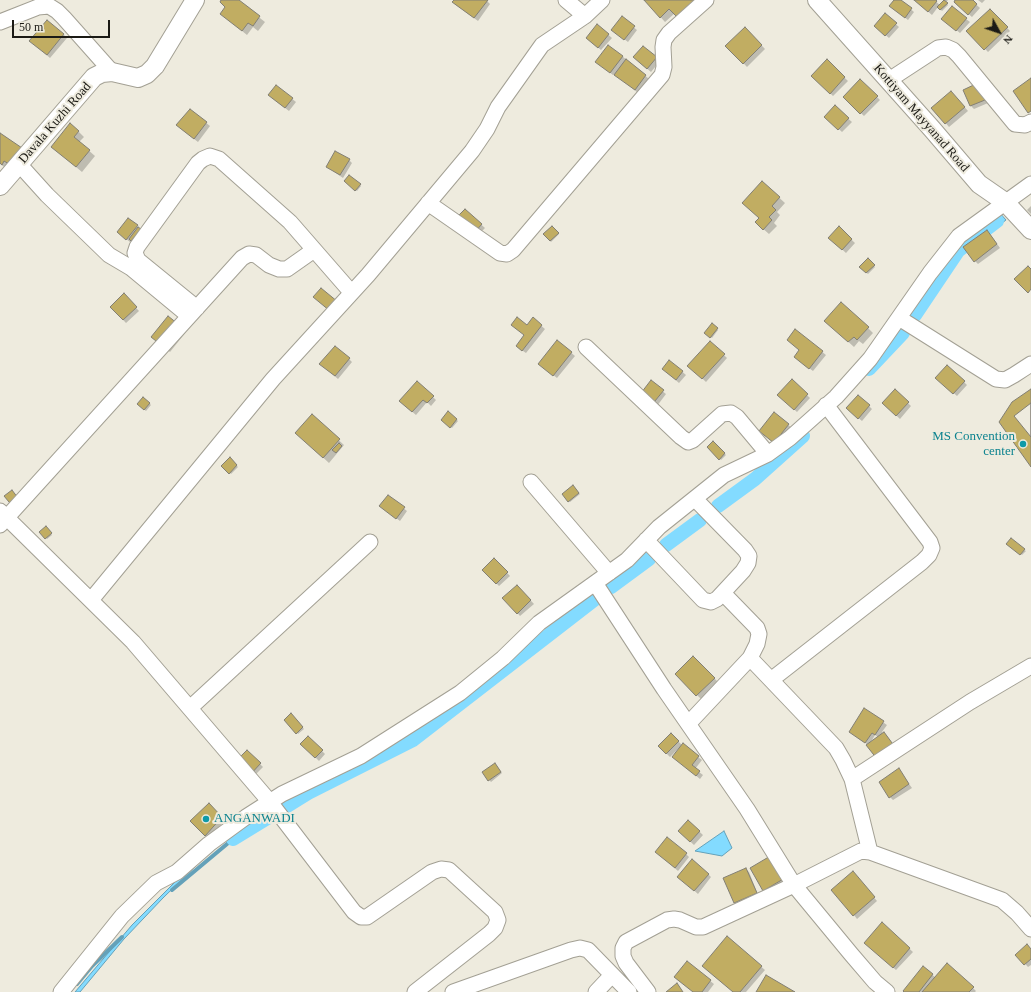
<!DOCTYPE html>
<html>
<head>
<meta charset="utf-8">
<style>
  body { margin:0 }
  #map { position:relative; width:1031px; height:992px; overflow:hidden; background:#eeebde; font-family:"Times New Roman",serif }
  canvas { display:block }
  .north { position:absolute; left:979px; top:12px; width:40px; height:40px; -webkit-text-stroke:3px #eeebde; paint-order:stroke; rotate:130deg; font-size:11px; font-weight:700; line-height:16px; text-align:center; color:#1b1a15 }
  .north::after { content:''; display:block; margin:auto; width:14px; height:18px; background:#1b1a15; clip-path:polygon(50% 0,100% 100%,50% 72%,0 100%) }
  .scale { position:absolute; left:12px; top:20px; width:98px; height:18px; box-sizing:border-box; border:2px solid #1b1a15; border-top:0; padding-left:5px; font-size:12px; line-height:14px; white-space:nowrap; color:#1b1a15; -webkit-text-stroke:3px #eeebde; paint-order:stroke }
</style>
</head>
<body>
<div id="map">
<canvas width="1031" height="992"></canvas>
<div class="north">N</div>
<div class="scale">50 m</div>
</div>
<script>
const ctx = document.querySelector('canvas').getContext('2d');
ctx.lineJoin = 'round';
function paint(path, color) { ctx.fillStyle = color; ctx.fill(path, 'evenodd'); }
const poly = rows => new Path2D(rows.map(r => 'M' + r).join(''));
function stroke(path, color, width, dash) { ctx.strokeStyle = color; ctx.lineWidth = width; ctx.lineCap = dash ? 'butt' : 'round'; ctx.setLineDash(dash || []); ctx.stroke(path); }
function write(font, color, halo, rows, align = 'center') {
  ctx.font = font + ' "Times New Roman",serif'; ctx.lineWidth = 4; ctx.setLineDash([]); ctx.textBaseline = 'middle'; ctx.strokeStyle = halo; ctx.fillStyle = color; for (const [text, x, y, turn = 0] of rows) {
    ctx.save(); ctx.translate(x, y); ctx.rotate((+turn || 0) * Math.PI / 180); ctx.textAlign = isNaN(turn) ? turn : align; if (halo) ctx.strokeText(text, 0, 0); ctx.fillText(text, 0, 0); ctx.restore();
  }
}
const water = poly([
  [999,212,1006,220,985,236,981,228,999,212],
  [724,831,732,848,722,856,695,851,724,831],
  [233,835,206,856,163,898,124,939,80,992,75,992,132,925,191,866,233,835]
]);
paint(water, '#83dbff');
stroke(water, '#64a1b9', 1);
paint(poly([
  [223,0,237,0,265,22,258,31,253,27,247,35,221,14,226,7],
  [455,0,486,0,490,4,478,21,456,5,453,2],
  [645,0,706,0,675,13,665,22],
  [895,0,900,0,914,12,908,20,894,9],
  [915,0,934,0,940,5,944,0,948,0,946,2,948,5,942,11,938,7,932,15],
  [957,0,971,0,980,8,972,17,958,5],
  [978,0,985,0,982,3],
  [990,10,1010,31,988,52,968,31],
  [885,15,899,27,889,38,875,26],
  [622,18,637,30,628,42,616,33],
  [966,19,970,22,960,33,946,22],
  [597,25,612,38,601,50,590,41],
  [745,28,765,49,747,67,727,46],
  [63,34,67,38,50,58,34,44],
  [643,47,660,61,651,72,638,61],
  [622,56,649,79,638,93,615,74,613,75,600,65],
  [827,61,848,81,833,96,812,76],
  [860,80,880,100,864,116,844,97],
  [276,86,296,102,289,111,272,98],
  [981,88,988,103,974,109,971,106,964,91],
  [955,96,968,111,949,127,933,108],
  [835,107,852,122,842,132,826,117],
  [190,110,210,126,198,142,181,129],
  [79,132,84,137,79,142,95,156,82,172,52,147],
  [0,134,10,165,7,169,0,164],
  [349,160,352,163,343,178,327,167],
  [349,176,361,186,357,191,345,181],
  [762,182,785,203,777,212,780,215,774,223,777,226,769,234,761,227,760,218],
  [1031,206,1031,214,1027,210],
  [465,210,485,228,478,235],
  [128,219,142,231,133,242,132,241,130,242,121,235],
  [552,227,559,234,551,242,545,234],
  [839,228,855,243,846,253,833,241],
  [990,234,1000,248,978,264,975,261],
  [868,259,875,267,868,274,860,267],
  [124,295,139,311,126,323,111,307],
  [533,319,545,329,526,353,520,349],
  [713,325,718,330,712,338,706,333],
  [831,326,868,328,873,333,863,344,859,341,854,347],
  [183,329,186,332,170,352,156,340],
  [795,330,826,355,813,371,798,360,800,350],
  [557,341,575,356,557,378,543,367],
  [710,342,727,358,706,382,689,366],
  [349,359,352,362,338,379,324,367],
  [670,361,686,375,679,383,666,372],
  [792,381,810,398,797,412,782,398],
  [940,381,964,382,967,385,957,396],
  [651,382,666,394,654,410],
  [895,391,911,406,900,419,883,403],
  [433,397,436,400,431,406,427,402,416,415,403,404],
  [144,398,151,405,146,411,138,404],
  [869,406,872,409,862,421,850,411],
  [448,413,458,421,452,428,442,420],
  [774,414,792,428,778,446],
  [312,416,344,445,329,463,302,438],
  [713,442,726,455,721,460,708,447],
  [230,459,238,467,231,474,223,466],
  [573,487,580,494,570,502,563,495],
  [388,496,407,511,400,521,384,509],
  [46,528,52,535,47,539,41,532],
  [1009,545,1024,550,1026,551,1022,555],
  [494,559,510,576,499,586,483,570],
  [517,586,534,604,520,616,504,598],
  [693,657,719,683,702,700,676,674],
  [865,710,887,725,882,732,887,736,868,745,850,732],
  [875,735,878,737,871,742],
  [291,715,304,729,298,734,285,720],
  [671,734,682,745,702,760,695,769,703,775,700,779,673,757,680,749,679,748,670,757,659,746],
  [308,737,325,754,319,761,302,744],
  [247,751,263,767,252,778],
  [496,765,502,773,491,782,483,773],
  [899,770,912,788,893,800,890,797],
  [209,804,224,821,209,839,191,821],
  [688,821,703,835,694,845,679,831],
  [686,854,689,857,678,871,660,855],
  [751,868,787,882,767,893,764,890],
  [746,869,749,872,759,897,738,906,735,903],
  [708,874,711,877,698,894,682,880],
  [856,876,877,901,857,919,854,915],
  [882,924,913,952,896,970,868,946],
  [727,938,765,970,746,992,734,992],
  [1031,950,1031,965,1028,967,1017,955],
  [687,963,714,984,708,992,694,992],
  [923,967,936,978,973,988,976,991,975,992,905,992]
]), '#0003');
stroke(poly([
  [172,890,233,839],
  [77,984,92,966,122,937]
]), '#64a1b9', 4);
stroke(poly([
  [915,315,958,251,997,221],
  [869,369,903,333],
  [718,506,755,479,803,436],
  [666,545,700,520],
  [611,587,649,559],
  [287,806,308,793,413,740,594,600],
  [233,839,269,817]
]), '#83dbff', 14);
const building = poly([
  [221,0,239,0,260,16,253,26,248,23,242,31,220,14,225,7,220,2,221,0],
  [454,0,488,0,474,18,452,2,454,0],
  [644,0,699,0,679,19,669,9,660,18,644,0],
  [894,0,901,0,912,8,905,18,889,6,894,0],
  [914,0,936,0,937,1,928,12,914,0],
  [944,0,948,3,940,10,937,7,944,0],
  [955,0,973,0,977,4,968,15,954,2,955,0],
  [952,6,967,18,956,31,941,19,952,6],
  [990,9,1008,27,984,50,966,31,990,9],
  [885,13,897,23,885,36,874,26,885,13],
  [622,16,635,26,624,40,611,30,622,16],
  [47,20,64,34,47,55,29,41,47,20],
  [597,24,609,34,598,48,586,38,597,24],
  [745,27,762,45,743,64,725,46,745,27],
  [608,45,623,56,610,73,595,62,608,45],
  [643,46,657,57,647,69,633,57,643,46],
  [626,59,646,75,635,90,614,75,626,59],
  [827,59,845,77,830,94,811,76,827,59],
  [1031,78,1031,111,1028,113,1013,91,1031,78],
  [860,79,878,96,860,114,843,97,860,79],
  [978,83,985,100,970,106,963,90,978,83],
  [276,85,293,98,285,108,268,95,276,85],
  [951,91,965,107,945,124,931,108,951,91],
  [835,105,849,118,838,130,824,117,835,105],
  [190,109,207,122,194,139,176,125,190,109],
  [70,123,79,131,74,137,90,150,76,167,51,147,70,123],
  [0,133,25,150,14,167,4,161,2,165,0,163,0,133],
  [335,151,350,159,340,175,326,167,335,151],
  [349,175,361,184,355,191,344,181,349,175],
  [762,181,780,197,772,206,776,210,769,217,772,220,763,230,755,222,759,218,742,203,762,181],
  [465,209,482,224,474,233,457,217,465,209],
  [128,218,138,225,126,240,117,232,128,218],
  [552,226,559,233,550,241,543,234,552,226],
  [839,226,852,239,842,250,828,238,839,226],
  [138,227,141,229,131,241,129,239,138,227],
  [987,230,997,244,974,262,963,247,987,230],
  [868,258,875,265,866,273,859,267,868,258],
  [1028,266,1031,269,1031,289,1028,293,1014,279,1028,266],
  [321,288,338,302,330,311,313,297,321,288],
  [124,293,137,307,123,320,110,307,124,293],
  [841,302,869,327,857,340,854,337,848,342,824,321,841,302],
  [168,316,183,328,166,349,151,337,168,316],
  [517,317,527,325,533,317,542,325,522,351,516,346,524,335,511,325,517,317],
  [712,323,718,328,710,338,704,333,712,323],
  [795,329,823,351,809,369,794,357,799,350,787,340,795,329],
  [557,340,572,352,553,376,538,364,557,340],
  [710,341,725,354,702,379,687,366,710,341],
  [335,346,350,358,335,376,319,364,335,346],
  [669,360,683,371,676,380,662,369,669,360],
  [947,365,965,381,953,394,935,378,947,365],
  [792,379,808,394,794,410,777,395,792,379],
  [651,380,664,390,650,407,638,397,651,380],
  [417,381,434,396,427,403,423,400,412,412,399,401,417,381],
  [895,389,909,402,896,416,882,403,895,389],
  [1031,389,1031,467,999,422,1012,402,1031,389],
  [858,395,870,405,858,419,846,408,858,395],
  [143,397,150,403,144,410,137,404,143,397],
  [1031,403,1031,437,1014,416,1031,403],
  [448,411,457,419,450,428,441,420,448,411],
  [774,412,789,424,774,443,759,431,774,412],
  [312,414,340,439,323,458,295,433,312,414],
  [713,441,725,453,719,460,707,447,713,441],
  [339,443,342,446,336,453,332,450,339,443],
  [230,457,237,465,229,474,221,466,230,457],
  [573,485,579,493,568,502,562,494,573,485],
  [12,490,21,502,14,508,4,496,12,490],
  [388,495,405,507,396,519,379,506,388,495],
  [46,526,52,533,45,539,39,532,46,526],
  [1011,538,1025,549,1020,555,1006,544,1011,538],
  [494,558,508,572,496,584,482,570,494,558],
  [517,585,531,600,517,614,502,598,517,585],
  [693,656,715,678,696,696,675,674,693,656],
  [864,708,884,721,875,735,872,733,865,743,849,732,864,708],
  [291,713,303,727,296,734,284,720,291,713],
  [884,732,898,751,881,764,866,745,884,732],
  [671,733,679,741,666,754,658,746,671,733],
  [308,736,323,750,315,758,300,744,308,736],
  [683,743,699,756,692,765,700,771,696,776,672,757,683,743],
  [247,750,261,763,249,776,235,762,247,750],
  [495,763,501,772,488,781,482,772,495,763],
  [899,768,909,784,889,798,879,782,899,768],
  [209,803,222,817,205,836,190,821,209,803],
  [688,820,700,831,690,842,678,831,688,820],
  [667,837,687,853,675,868,655,852,667,837],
  [772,855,785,878,763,891,750,868,772,855],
  [692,859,709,874,694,891,677,877,692,859],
  [746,868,757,893,734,903,723,878,746,868],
  [853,871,875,897,853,916,831,890,853,871],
  [882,922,910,948,893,968,864,943,882,922],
  [727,936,762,966,740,992,733,992,702,966,727,936],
  [1027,944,1031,949,1031,959,1024,965,1015,955,1027,944],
  [687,961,711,980,702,992,693,992,674,977,687,961],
  [947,963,974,987,969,992,922,992,947,963],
  [923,966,933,974,919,992,904,992,903,991,923,966],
  [766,975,795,992,756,992,766,975],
  [677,983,683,992,666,992,677,983]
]);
paint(building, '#c1ad62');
stroke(building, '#827f74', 1);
const minor = poly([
  [566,0,585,16],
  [0,22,38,7,49,6,57,11,64,18,112,72],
  [889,80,938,48,946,47,953,50,959,56,1015,124,1025,125,1031,122],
  [19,164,47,195,109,255,131,268,189,316],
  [428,203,500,253,507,254,513,250,662,75,664,67,663,47,664,40,669,33,706,0],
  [197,308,138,260,135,253,137,247,198,163,203,159,210,156,219,159,290,222,351,292],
  [899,318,996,379,1005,380,1014,375,1031,364],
  [586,347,681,437,688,442,693,440,722,414,731,413,737,417,768,454],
  [531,482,609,573],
  [0,511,133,642,270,802,354,912,361,917,367,917,432,872,441,869,449,870,495,912,498,920,495,928,489,934,415,992],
  [0,525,242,258,249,254,256,255,269,265,279,269,287,269,314,250],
  [646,540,703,600,711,602,717,599,743,571,748,563,749,556,745,550,695,499],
  [595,583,664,689,747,809,794,885,851,954,875,982,887,992],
  [91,600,273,379,368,275,472,151,487,129,498,107,542,45,585,16,602,0],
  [750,658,836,748,843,760,852,779,870,852],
  [771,680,922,562,929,555,932,548,930,542,826,405],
  [190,708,370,542],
  [689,723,750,658,757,644,759,634,757,628,723,593],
  [852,779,970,702,1031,666],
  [61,992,122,916,156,883,177,872,209,844,246,817,282,794,361,756,460,693,503,658,539,623,627,560,659,527,724,475,768,454,790,438,836,397,870,359,930,273,959,236,1031,184],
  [453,992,571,950,580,948,588,950,629,992],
  [596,992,612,975],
  [648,992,626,963,623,956,623,948,626,942,667,920,674,919,680,920,696,927,703,927,794,885,861,851,870,852,1002,900,1017,913,1031,929]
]);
const tertiary = poly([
  [817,0,932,129,979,184,1005,202,1031,230],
  [0,186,94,77,102,73,112,72,138,78,147,74,155,66,195,0]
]);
stroke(minor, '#a3a094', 17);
stroke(tertiary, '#a3a094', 20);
stroke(minor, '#fff', 15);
stroke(tertiary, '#fff', 18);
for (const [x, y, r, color] of [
  [1023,444,4,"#0f9aa8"],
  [206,819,4,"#0f9aa8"]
]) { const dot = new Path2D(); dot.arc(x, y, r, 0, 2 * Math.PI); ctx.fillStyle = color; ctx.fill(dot); stroke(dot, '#eeebde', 1.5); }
write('13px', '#1b1a15', '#eeebde', [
  ["Kottiyam Mayyanad Road",921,118,49],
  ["Davala Kuzhi Road",55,123,-49]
]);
write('13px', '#0d838f', '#eeebde', [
  ["MS Convention",1015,437],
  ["center",1015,452],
  ["ANGANWADI",214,819,"left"]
], 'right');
</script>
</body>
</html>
